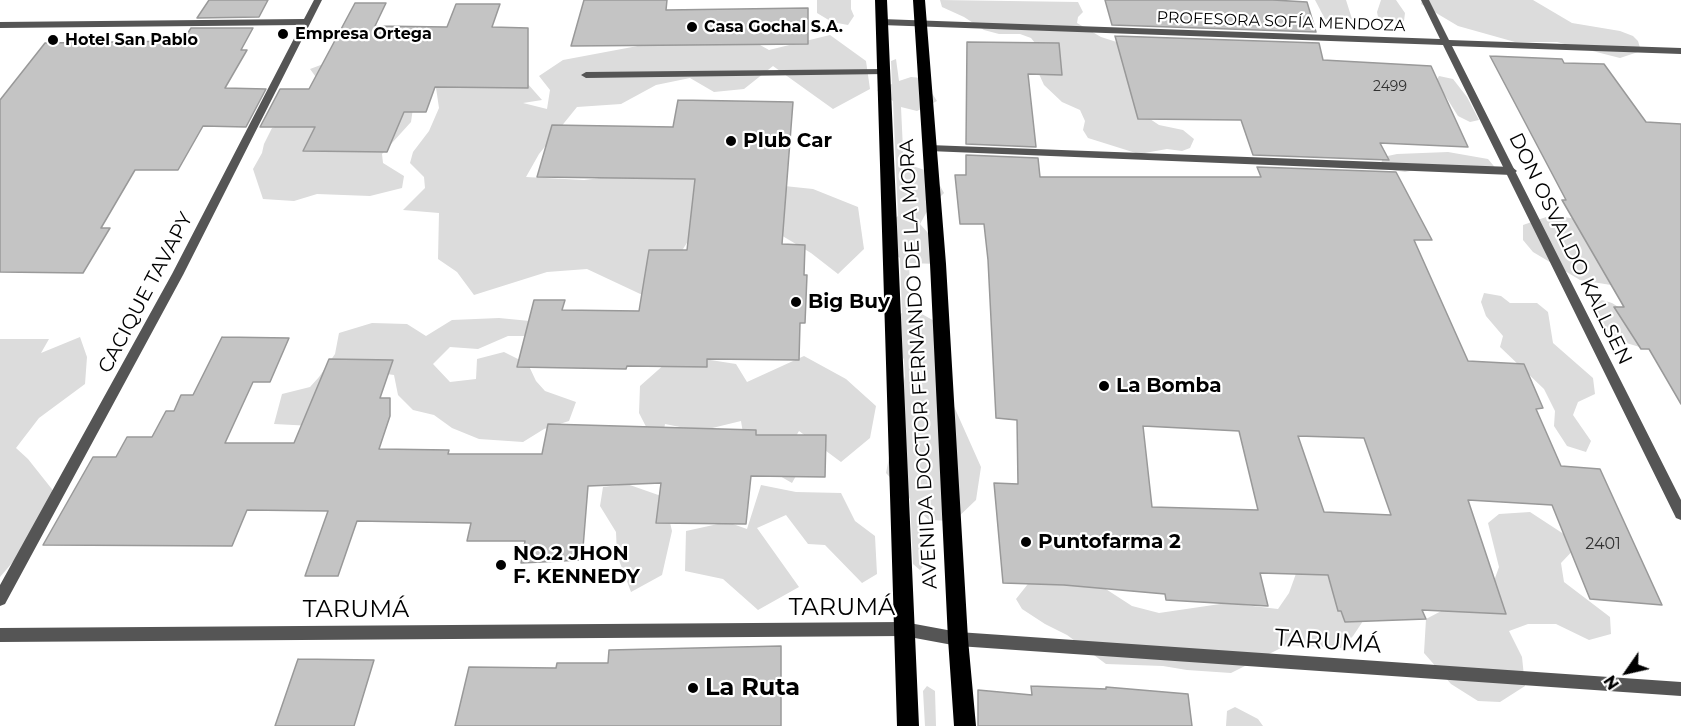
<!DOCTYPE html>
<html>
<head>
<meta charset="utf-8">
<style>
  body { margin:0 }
  #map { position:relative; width:1681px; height:726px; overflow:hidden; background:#fff; font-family:Montserrat,sans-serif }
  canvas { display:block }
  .north { position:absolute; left:1597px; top:642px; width:60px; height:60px; -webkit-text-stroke:4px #fff; paint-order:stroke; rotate:236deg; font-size:16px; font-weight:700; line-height:24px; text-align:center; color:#000 }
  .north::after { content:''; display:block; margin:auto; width:21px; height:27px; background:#000; clip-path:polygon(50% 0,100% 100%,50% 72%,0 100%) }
</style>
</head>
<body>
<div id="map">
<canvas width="1681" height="726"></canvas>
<div class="north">N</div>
</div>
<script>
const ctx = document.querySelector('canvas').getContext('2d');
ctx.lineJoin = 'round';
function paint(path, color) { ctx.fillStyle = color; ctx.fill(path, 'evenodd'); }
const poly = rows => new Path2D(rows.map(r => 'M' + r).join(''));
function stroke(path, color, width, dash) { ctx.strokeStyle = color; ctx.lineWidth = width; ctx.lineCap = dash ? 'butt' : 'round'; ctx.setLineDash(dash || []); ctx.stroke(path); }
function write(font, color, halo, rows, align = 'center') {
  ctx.font = font + ' Montserrat,sans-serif'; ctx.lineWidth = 4.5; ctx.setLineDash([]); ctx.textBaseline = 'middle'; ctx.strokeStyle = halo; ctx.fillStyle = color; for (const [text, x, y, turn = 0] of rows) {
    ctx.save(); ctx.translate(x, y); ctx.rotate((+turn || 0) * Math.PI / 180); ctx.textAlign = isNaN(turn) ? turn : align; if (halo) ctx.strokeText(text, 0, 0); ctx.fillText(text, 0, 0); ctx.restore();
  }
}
paint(poly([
  [817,0,851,0,851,9,854,16,848,25,832,22,817,13],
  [940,0,1078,2,1083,12,1078,17,1077,23,1101,37,1126,45,1147,117,1159,125,1183,130,1194,139,1190,148,1182,151,1167,149,1139,154,1088,138,1083,130,1085,121,1080,110,1062,102,1044,85,1039,74,1035,43,1031,38,1020,34,999,34,984,30,964,17,942,7],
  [1315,0,1346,0,1352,19,1346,23,1332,22,1325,19],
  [1381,0,1396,0,1405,13,1404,21,1385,21,1378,17,1377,12],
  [1422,0,1533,0,1572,23,1620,31,1633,36,1638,41,1641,51,1620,58,1557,42,1515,42,1458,26,1421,4],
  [830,35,866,61,870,89,833,109,773,66,744,89,714,92,690,78,656,85,621,104,577,107,539,154,526,177,584,180,650,172,813,189,858,207,864,249,838,274,811,253,749,216,692,235,651,299,587,269,547,272,474,295,457,272,438,259,439,213,403,210,425,188,424,177,410,163,413,152,429,131,439,108,435,81,527,83,542,100,523,103,547,109,550,90,539,76,563,60,643,45,751,40,769,50],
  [896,59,899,81,911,77,922,78,937,101,917,111,901,107,904,171,913,166,933,173,944,193,929,208,920,224,938,244,937,264,909,263,911,308,938,323,944,384,981,467,976,500,954,521,929,520,922,514,925,564,920,570,913,564,910,499,886,473,905,376,904,360,887,321,902,313,900,258,890,251,886,226,898,216,893,101,877,90,892,84,891,61],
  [334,60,414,101,411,122,382,154,383,163,404,176,402,188,370,196,317,194,294,201,263,199,253,169,262,153,264,144,272,128,288,123,321,84,310,69],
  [1439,76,1453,79,1467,97,1479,120,1470,122,1458,116,1436,81],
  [1448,152,1488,159,1498,171,1419,169,1405,172,1392,170,1381,164,1383,157,1397,154],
  [1552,215,1583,220,1611,285,1580,280,1533,252,1523,240,1523,225],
  [1484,293,1501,296,1510,303,1537,303,1548,312,1553,343,1593,378,1595,394,1578,402,1573,415,1591,441,1586,452,1567,446,1554,426,1555,411,1544,389,1500,347,1503,336,1486,316,1481,302],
  [1602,300,1612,303,1628,313,1659,353,1620,341,1606,331,1593,313,1591,305],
  [499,318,530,321,536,336,508,336,478,349,450,347,433,364,450,382,476,379,477,359,504,352,528,364,536,381,545,391,576,402,569,421,544,429,523,442,479,439,452,428,434,415,413,410,398,395,394,375,373,372,313,426,274,424,282,394,310,387,319,377,335,354,339,333,372,323,407,324,426,336,452,320],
  [80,337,87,357,85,384,39,418,16,448,28,459,55,493,24,549,0,577,0,339,49,339,41,353],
  [804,356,846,379,876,406,870,438,841,462,799,431,792,443,801,467,792,483,747,457,741,421,700,431,665,424,660,454,639,413,640,386,666,363,704,359,736,364,747,382],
  [627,484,664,497,672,531,662,575,631,592,617,555,616,532,600,506,603,487],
  [761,485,796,492,841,493,855,521,875,536,877,574,862,583,825,545,808,544,786,515,757,528,799,587,758,610,723,579,685,571,686,531,727,522,747,529],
  [1530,512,1579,544,1561,563,1564,582,1610,617,1611,634,1589,640,1556,624,1528,624,1509,631,1522,657,1525,686,1500,702,1478,701,1451,684,1424,653,1426,619,1449,607,1489,595,1499,567,1488,523,1499,514],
  [1316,564,1369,612,1353,636,1341,648,1287,645,1231,673,1187,670,1163,666,1106,664,1067,635,1045,624,1022,609,1016,599,1039,570,1081,573,1132,606,1159,613,1227,603,1278,609,1289,593,1298,568],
  [927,686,935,691,936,726,925,726,923,691],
  [1235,707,1258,719,1263,726,1226,726,1227,711]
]), '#dcdcdc');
const building = poly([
  [209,0,268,0,259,17,197,18,209,0],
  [584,0,667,0,666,10,808,8,808,44,571,46,584,0],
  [1105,0,1273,0,1307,2,1316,32,1112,25,1105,0],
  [355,3,386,3,375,26,447,27,456,4,500,4,492,27,528,28,528,88,435,87,426,112,404,112,387,152,303,151,315,127,260,127,280,89,309,89,355,3],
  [191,28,253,28,241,50,247,50,225,88,266,89,246,127,203,126,178,170,135,170,101,228,110,228,83,273,0,272,0,100,45,43,183,41,191,28],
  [1115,36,1319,43,1323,60,1431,66,1468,147,1380,143,1389,160,1253,155,1241,120,1138,119,1115,36],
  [967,42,1059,43,1062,75,1028,74,1036,147,966,144,967,42],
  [1490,56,1562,59,1564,63,1604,64,1646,122,1681,124,1681,404,1649,349,1641,349,1614,307,1624,307,1562,200,1566,200,1490,56],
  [678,100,793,102,782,244,805,245,804,275,807,275,805,323,800,323,799,360,707,359,707,367,627,366,626,369,517,367,534,300,565,300,562,310,639,311,649,250,687,250,695,179,537,177,552,125,673,127,678,100],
  [966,155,1038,158,1040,177,1261,177,1257,167,1396,172,1432,240,1414,240,1468,361,1524,364,1543,408,1536,409,1561,466,1600,469,1662,605,1590,599,1552,505,1468,500,1506,614,1422,610,1426,619,1345,622,1341,611,1338,611,1328,575,1260,573,1268,606,1166,600,1165,594,1064,585,1003,583,994,483,1018,484,1017,420,996,418,988,260,984,224,960,224,955,175,966,175,966,155],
  [1143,426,1239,431,1258,510,1152,507,1143,426],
  [1298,436,1364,438,1391,515,1324,512,1298,436],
  [222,337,289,338,270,382,253,382,225,443,294,443,329,359,393,360,380,398,390,398,390,416,379,449,449,450,448,454,542,454,548,424,756,430,756,435,826,435,825,477,751,476,746,524,656,523,661,483,588,486,582,560,521,563,525,541,467,541,471,523,357,521,338,576,305,576,328,511,247,510,232,546,43,545,93,457,116,457,127,437,152,437,166,411,174,411,181,395,193,395,222,337],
  [781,646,781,726,455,726,469,667,556,668,557,663,608,663,609,650,781,646],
  [298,659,374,660,354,726,275,726,298,659],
  [1031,686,1106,689,1106,687,1188,694,1192,726,978,726,978,690,1032,695,1031,686]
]);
paint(building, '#c4c4c4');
stroke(building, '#999', 1.5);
paint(poly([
  [883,69,886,70,886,74,586,78,581,75,586,72,883,69],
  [929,145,1512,167,1517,171,1512,175,929,151,924,148,929,145]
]), '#555');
paint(poly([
  [314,0,322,0,183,275,5,604,0,606,0,585,172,274,301,25,0,28,0,22,304,19,314,0],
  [1421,0,1429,0,1449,40,1681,48,1681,54,1452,46,1681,500,1681,520,1676,518,1443,45,881,25,877,22,881,19,1440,39,1421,0],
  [904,622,958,632,1681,682,1681,696,958,646,904,636,0,642,0,628,904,622]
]), '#555');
paint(poly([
  [875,0,887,0,919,726,897,726,875,0],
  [913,0,925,0,946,264,968,639,976,726,954,726,948,639,930,264,913,0]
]), '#000');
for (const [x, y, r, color] of [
  [692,27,6,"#000"],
  [283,34,6,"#000"],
  [53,40,6,"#000"],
  [731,141,6,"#000"],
  [796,302,6,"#000"],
  [1104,386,6,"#000"],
  [1026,542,6,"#000"],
  [501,565,6,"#000"],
  [693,688,6,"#000"]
]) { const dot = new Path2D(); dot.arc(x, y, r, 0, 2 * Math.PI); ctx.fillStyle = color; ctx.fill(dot); stroke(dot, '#fff', 2); }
write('14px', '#313131', null, [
  ["2499",1390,87]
]);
write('16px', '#000', '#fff', [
  ["PROFESORA SOFÍA MENDOZA",1281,22,2]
]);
write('bold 16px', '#000', '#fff', [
  ["Casa Gochal S.A.",704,27],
  ["Empresa Ortega",295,34],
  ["Hotel San Pablo",65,40]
], 'left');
write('16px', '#313131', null, [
  ["2401",1603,544]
]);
write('bold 20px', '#000', '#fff', [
  ["Plub Car",743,141],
  ["Big Buy",808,302],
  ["La Bomba",1116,386],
  ["Puntofarma 2",1038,542],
  ["NO.2 JHON",513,554],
  ["F. KENNEDY",513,577]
], 'left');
write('20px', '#000', '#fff', [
  ["DON OSVALDO KALLSEN",1570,249,64],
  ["CACIQUE TAVAPY",146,293,-62],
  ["AVENIDA DOCTOR FERNANDO DE LA MORA",919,364,-93]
]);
write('24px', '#000', '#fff', [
  ["TARUMÁ",842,608],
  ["TARUMÁ",356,610],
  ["TARUMÁ",1328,642,4]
]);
write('bold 24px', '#000', '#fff', [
  ["La Ruta",705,688]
], 'left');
</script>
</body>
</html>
